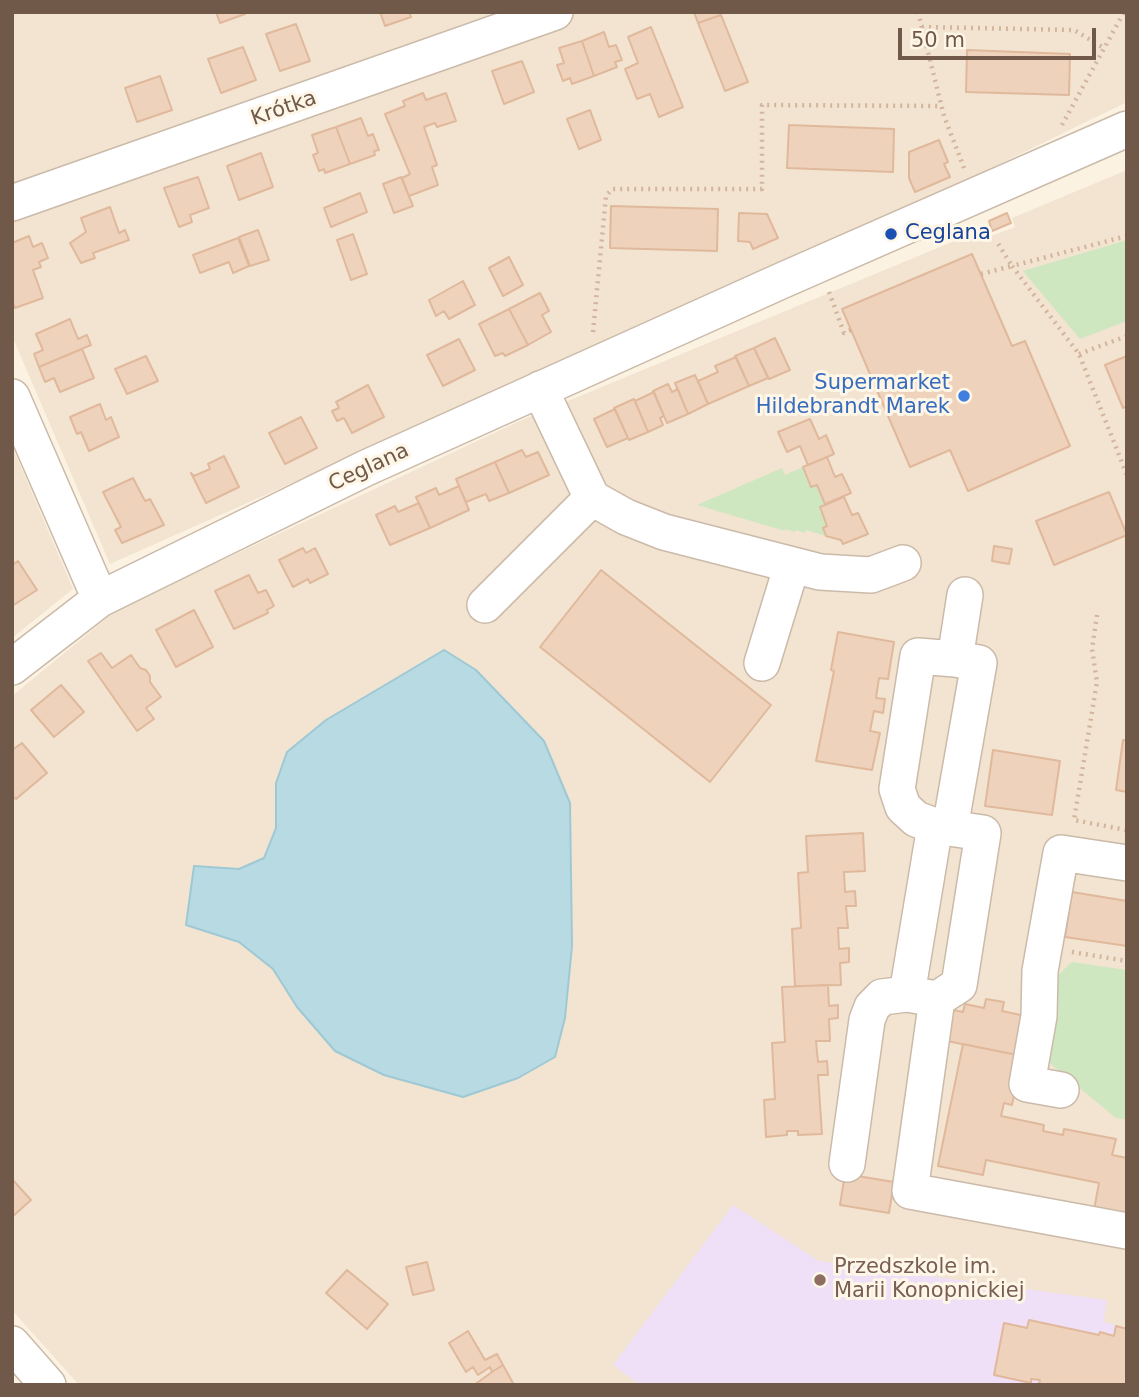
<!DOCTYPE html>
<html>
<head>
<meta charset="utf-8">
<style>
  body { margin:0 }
  #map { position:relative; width:1139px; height:1397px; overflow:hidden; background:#fbf2e2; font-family:"DejaVu Sans",sans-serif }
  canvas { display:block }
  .frame { position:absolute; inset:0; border:14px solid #71594a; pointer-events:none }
  .scale { position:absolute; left:898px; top:28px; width:198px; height:32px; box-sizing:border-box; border:4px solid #71594a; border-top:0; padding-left:9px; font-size:21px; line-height:24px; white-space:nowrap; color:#71594a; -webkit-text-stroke:5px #fef6e7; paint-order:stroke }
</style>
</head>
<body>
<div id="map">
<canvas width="1139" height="1397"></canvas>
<div class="frame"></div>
<div class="scale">50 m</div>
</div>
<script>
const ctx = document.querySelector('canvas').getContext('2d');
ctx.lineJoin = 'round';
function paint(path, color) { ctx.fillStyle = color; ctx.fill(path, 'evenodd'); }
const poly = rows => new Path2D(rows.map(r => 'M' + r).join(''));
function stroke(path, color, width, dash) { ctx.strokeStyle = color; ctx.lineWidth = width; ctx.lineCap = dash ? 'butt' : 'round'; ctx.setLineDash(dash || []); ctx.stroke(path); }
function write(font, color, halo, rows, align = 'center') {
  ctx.font = font + ' "DejaVu Sans",sans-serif'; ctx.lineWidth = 6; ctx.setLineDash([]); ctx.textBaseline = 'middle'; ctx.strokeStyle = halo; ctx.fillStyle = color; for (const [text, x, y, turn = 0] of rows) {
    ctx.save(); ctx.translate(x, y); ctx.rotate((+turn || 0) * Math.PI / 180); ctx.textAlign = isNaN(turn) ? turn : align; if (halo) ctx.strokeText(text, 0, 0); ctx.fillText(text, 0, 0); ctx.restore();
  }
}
paint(poly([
  [12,12,1127,12,1127,102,899,213,110,564,12,336],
  [1127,170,1127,1385,79,1385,12,1310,12,696,118,609,522,420,986,228,991,236,1015,227,1012,218],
  [12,446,73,589,12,638]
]), '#f2e4d0');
paint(poly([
  [733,1205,819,1261,1107,1300,1104,1322,1127,1328,1127,1385,640,1385,613,1365]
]), '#efdff7');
paint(poly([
  [1127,240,1127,321,1080,339,1023,271],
  [803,467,811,487,817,485,825,504,820,507,827,526,826,536,806,530,805,533,796,530,795,532,785,529,785,531,697,505,782,468,785,475],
  [1072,962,1127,970,1127,1120,1116,1118,1047,1061,1053,980]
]), '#cfe7c1');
const water = poly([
  [444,650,476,670,544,741,570,803,572,946,565,1018,555,1057,518,1078,463,1097,384,1075,335,1051,297,1007,273,969,239,942,186,925,194,866,239,869,264,858,276,828,276,783,287,752,326,720,444,650]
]);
paint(water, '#b7dae3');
stroke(water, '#9ec9d4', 2);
const building = poly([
  [216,12,244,12,245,14,220,23,216,12],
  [380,12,409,12,411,17,385,26,380,12],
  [694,12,720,12,721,15,698,23,694,12],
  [721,15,748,82,725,91,698,23,721,15],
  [296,24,310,61,280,71,266,34,296,24],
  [651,27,683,107,659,117,650,94,637,99,625,69,638,63,628,37,651,27],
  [604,32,609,47,616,45,622,60,615,62,617,67,594,76,582,41,604,32],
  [582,41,594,76,572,84,570,78,563,81,557,65,564,63,559,48,582,41],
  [243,47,256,80,221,93,208,59,243,47],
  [967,50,1070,54,1069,95,966,92,967,50],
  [522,61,534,92,504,104,492,71,522,61],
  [160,76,172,110,137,122,125,88,160,76],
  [423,93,426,100,446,93,456,121,437,127,435,123,424,127,437,165,432,167,438,185,409,196,402,178,410,174,385,114,405,106,403,101,423,93],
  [590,110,601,140,579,149,567,119,590,110],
  [361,118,368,136,373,134,379,150,374,151,375,155,350,164,336,127,361,118],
  [789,125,894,129,893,172,787,168,789,125],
  [336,127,350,164,325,173,324,169,319,171,313,155,318,153,312,135,336,127],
  [939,140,948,162,944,164,950,177,915,192,909,178,909,152,939,140],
  [261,153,273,187,239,200,227,166,261,153],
  [198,177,209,208,190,215,192,222,179,227,164,188,198,177],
  [401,177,413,206,394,213,383,184,401,177],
  [360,193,367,212,331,227,324,208,360,193],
  [611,206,718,209,717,251,610,248,611,206],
  [110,207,119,233,125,230,129,240,93,253,95,258,81,263,70,243,86,232,81,218,110,207],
  [739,213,767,214,778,238,753,249,750,242,738,241,739,213],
  [1007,213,1011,223,992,231,989,221,1007,213],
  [258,230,269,260,250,266,239,237,258,230],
  [353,234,367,274,351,280,337,240,353,234],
  [29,236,33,247,42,243,48,258,39,262,41,267,33,270,43,298,15,308,12,301,12,243,29,236],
  [238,238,249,266,233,273,229,262,200,273,193,255,238,238],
  [972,254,1012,346,1025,341,1070,446,968,491,950,450,910,467,842,309,972,254],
  [509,257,523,285,503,296,489,268,509,257],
  [463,281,475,305,449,319,444,311,436,316,429,300,463,281],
  [540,293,549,311,542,315,551,332,528,345,509,309,540,293],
  [509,309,528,345,505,356,503,353,495,356,479,324,509,309],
  [70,319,78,339,87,335,91,345,39,367,34,354,43,350,36,334,70,319],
  [775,338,790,370,769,379,754,348,775,338],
  [459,339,475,370,443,386,427,355,459,339],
  [754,348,768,378,749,386,735,356,754,348],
  [82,349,94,378,60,392,54,378,45,382,39,367,82,349],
  [146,356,158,381,127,394,115,369,146,356],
  [1127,356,1127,406,1123,408,1105,365,1127,356],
  [736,357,749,386,708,404,698,381,718,372,715,366,736,357],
  [695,375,708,404,688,414,675,383,695,375],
  [668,384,672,392,678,389,688,414,667,423,653,391,668,384],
  [368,385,384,417,352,433,344,418,337,421,332,411,339,408,336,402,368,385],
  [654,392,664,416,660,418,663,425,648,432,635,401,654,392],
  [634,399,648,432,629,440,614,408,634,399],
  [100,404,106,420,111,417,119,437,89,451,81,432,77,434,70,417,100,404],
  [615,409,628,438,607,447,594,419,615,409],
  [301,417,317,448,285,464,269,433,301,417],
  [810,419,819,439,826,435,834,454,808,465,800,446,787,452,778,432,810,419],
  [522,450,526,457,538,452,549,475,509,493,495,462,522,450],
  [224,456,239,487,206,503,191,473,194,476,210,469,208,464,224,456],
  [827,457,835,477,842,474,851,493,825,504,817,485,811,487,803,467,827,457],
  [495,462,509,493,489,501,486,494,466,502,456,479,495,462],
  [133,478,145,501,150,499,164,525,122,543,115,530,121,527,103,492,133,478],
  [459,486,469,510,430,528,416,497,436,488,439,495,459,486],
  [1109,492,1127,535,1054,565,1036,521,1109,492],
  [844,497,852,515,858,513,868,534,843,544,841,540,826,536,823,528,827,526,820,507,844,497],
  [419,503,430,528,390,545,376,515,395,506,398,512,419,503],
  [994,546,1012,549,1009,564,992,561,994,546],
  [303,548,306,553,315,548,328,574,310,583,308,579,293,587,279,560,303,548],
  [18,561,37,590,12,606,12,565,18,561],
  [601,570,771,705,710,782,540,647,601,570],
  [249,575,258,593,266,590,274,606,267,610,268,613,234,629,215,591,249,575],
  [194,610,213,647,176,667,156,630,194,610],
  [838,632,894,642,888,679,879,678,876,698,885,699,883,713,874,711,870,731,880,733,872,770,816,761,834,671,831,670,838,632],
  [101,653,112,668,131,655,140,668,146,670,150,676,150,682,161,697,146,708,154,719,137,731,88,661,101,653],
  [61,685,84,712,54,737,31,710,61,685],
  [1123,740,1127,740,1127,792,1116,790,1123,740],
  [22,743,47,773,16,799,12,796,12,750,22,743],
  [993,750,1060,761,1052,815,985,806,993,750],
  [863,833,865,871,844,872,845,892,855,891,856,906,846,906,848,928,838,928,839,949,849,948,849,962,840,963,841,985,795,986,792,929,801,928,798,873,808,872,806,836,863,833],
  [1072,892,1127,901,1127,946,1065,937,1072,892],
  [828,985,829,1006,838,1005,838,1018,829,1019,830,1041,816,1041,818,1062,827,1061,828,1075,818,1075,822,1134,798,1135,798,1131,787,1131,787,1135,766,1137,764,1100,775,1099,772,1043,785,1042,782,987,828,985],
  [986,999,1004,1002,1002,1011,1030,1017,1022,1056,947,1041,953,1010,963,1012,965,1004,984,1008,986,999],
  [963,1044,1022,1056,1012,1105,1004,1103,1001,1116,1044,1125,1043,1131,1063,1135,1064,1129,1116,1139,1112,1155,1127,1158,1127,1217,1094,1210,1099,1183,986,1160,983,1175,938,1166,963,1044],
  [845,1174,894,1182,889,1213,840,1205,845,1174],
  [12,1179,31,1200,12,1217,12,1179],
  [427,1262,434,1290,413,1295,406,1267,427,1262],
  [347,1270,388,1304,367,1329,326,1293,347,1270],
  [1029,1320,1099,1335,1100,1332,1114,1336,1116,1326,1127,1329,1127,1385,1041,1385,1039,1384,1040,1380,1031,1379,1031,1383,994,1375,1004,1323,1027,1328,1029,1320],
  [468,1331,485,1360,497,1354,503,1365,492,1372,490,1367,478,1375,473,1367,466,1372,449,1343,468,1331],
  [503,1365,514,1385,474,1385,492,1372,503,1365]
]);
paint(building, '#efd2bb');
stroke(building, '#e0b99c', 2);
const minor = poly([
  [12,203,555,12],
  [540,389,592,498,626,517,664,532,820,572,871,575,903,563],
  [12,397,100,599],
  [485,605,592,498],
  [762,663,792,565],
  [12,667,100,599,366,468,781,281,1127,129],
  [935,826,916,819,903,807,897,789,918,656,955,659],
  [950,828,979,663,955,659,965,595],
  [907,994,935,826,983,833,959,985,937,999],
  [1061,1090,1027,1084,1039,1016,1040,971,1061,853,1127,863],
  [847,1164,867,1020,872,1007,882,997,907,994,937,999,910,1191,1127,1231],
  [12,1344,48,1385]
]);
stroke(minor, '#cbbaa9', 38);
stroke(poly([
  [918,12,944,116,964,168],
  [922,27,1074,30,1104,48],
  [1062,125,1124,12],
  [1127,236,1012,266,1079,354,1127,475],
  [981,274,1012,266,997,242],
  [829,292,844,333,851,330],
  [593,332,606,196,612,189,762,189,762,105,941,106],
  [1079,354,1127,336],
  [1097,615,1092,649,1097,682,1074,820,1126,830],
  [1072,952,1127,961]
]), '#d3b59e', 4.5, [2, 5]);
stroke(minor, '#fff', 35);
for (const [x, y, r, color] of [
  [891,234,7,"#1a4fb4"],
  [964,396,7,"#3f7fe0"],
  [820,1280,7,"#8d6e63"]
]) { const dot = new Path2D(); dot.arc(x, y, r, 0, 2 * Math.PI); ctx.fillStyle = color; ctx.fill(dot); stroke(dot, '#fef6e7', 2.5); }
write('21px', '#71594a', '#fef6e7', [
  ["Krótka",284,109,-19],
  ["Ceglana",369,468,-25]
]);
write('21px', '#164399', '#fef6e7', [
  ["Ceglana",905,234]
], 'left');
write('21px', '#366cbe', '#fef6e7', [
  ["Supermarket",950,384],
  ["Hildebrandt Marek",950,408]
], 'right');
write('21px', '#785e54', '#fef6e7', [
  ["Przedszkole im.",834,1268],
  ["Marii Konopnickiej",834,1292]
], 'left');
</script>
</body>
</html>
